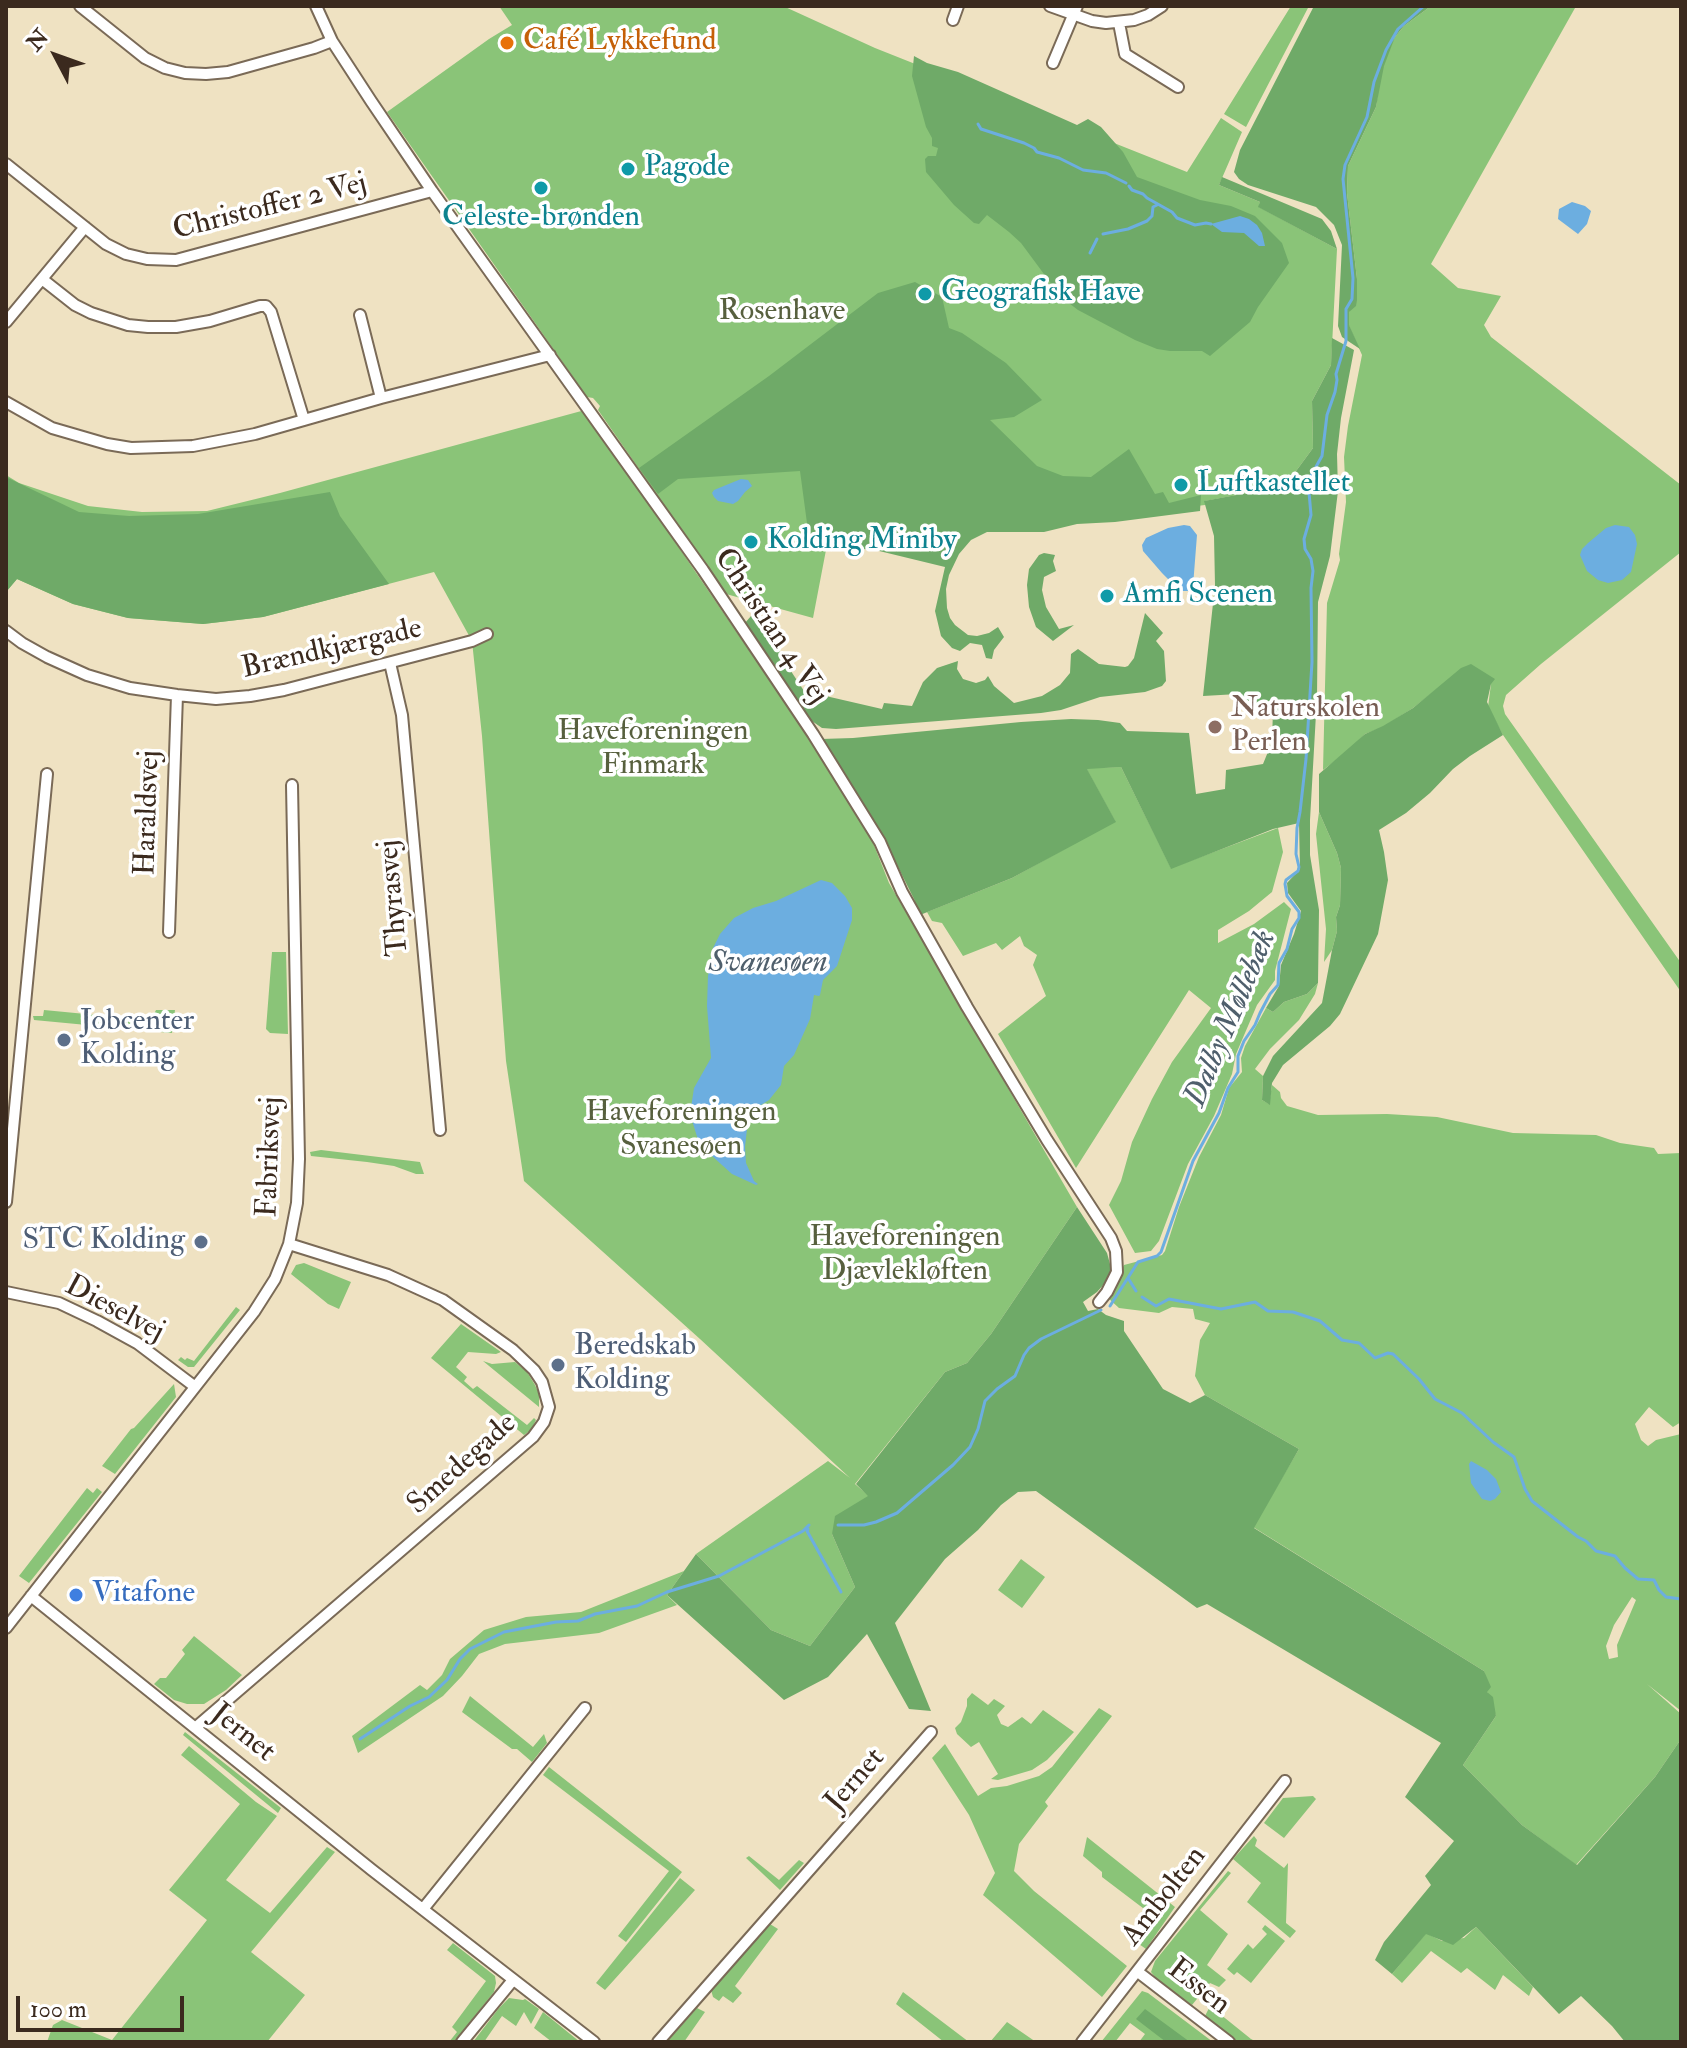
<!DOCTYPE html>
<html>
<head>
<meta charset="utf-8">
<style>
  body { margin:0 }
  #map { position:relative; width:1687px; height:2048px; overflow:hidden; background:#efe2c2; font-family:"IM FELL Double Pica",serif }
  canvas { display:block }
  .frame { position:absolute; inset:0; border:8px solid #3b2a1e; pointer-events:none }
  .north { position:absolute; left:16px; top:16px; width:80px; height:80px; -webkit-text-stroke:6px #fff; paint-order:stroke; rotate:311deg; font-size:22px; font-weight:700; line-height:32px; text-align:center; color:#3b2a1e }
  .north::after { content:''; display:block; margin:auto; width:28px; height:36px; background:#3b2a1e; clip-path:polygon(50% 0,100% 100%,50% 72%,0 100%) }
  .scale { position:absolute; left:16px; top:1996px; width:168px; height:36px; box-sizing:border-box; border:4px solid #3b2a1e; border-top:0; padding-left:10px; font-size:24px; line-height:28px; white-space:nowrap; color:#3b2a1e; -webkit-text-stroke:6px #fff; paint-order:stroke }
</style>
</head>
<body>
<div id="map">
<canvas width="1687" height="2048"></canvas>
<div class="frame"></div>
<div class="north">N</div>
<div class="scale">100 m</div>
</div>
<script>
const ctx = document.querySelector('canvas').getContext('2d');
ctx.lineJoin = 'round';
function paint(path, color) { ctx.fillStyle = color; ctx.fill(path, 'evenodd'); }
const poly = rows => new Path2D(rows.map(r => 'M' + r).join(''));
function stroke(path, color, width, dash) { ctx.strokeStyle = color; ctx.lineWidth = width; ctx.lineCap = dash ? 'butt' : 'round'; ctx.setLineDash(dash || []); ctx.stroke(path); }
function write(font, color, halo, rows, align = 'center') {
  ctx.font = font + ' "IM FELL Double Pica",serif'; ctx.lineWidth = 7; ctx.setLineDash([]); ctx.textBaseline = 'middle'; ctx.strokeStyle = halo; ctx.fillStyle = color; for (const [text, x, y, turn = 0] of rows) {
    ctx.save(); ctx.translate(x, y); ctx.rotate((+turn || 0) * Math.PI / 180); ctx.textAlign = isNaN(turn) ? turn : align; if (halo) ctx.strokeText(text, 0, 0); ctx.fillText(text, 0, 0); ctx.restore();
  }
}
paint(poly([
  [499,6,783,6,875,48,1187,172,1221,118,1242,132,1219,185,1260,202,1259,207,1337,249,1331,365,1312,401,1313,448,1285,486,1205,501,1205,505,826,550,813,618,726,594,598,410,600,406,593,398,587,397,387,112,489,39,512,25],
  [1291,6,1309,6,1246,127,1224,114],
  [1431,6,1571,6,1575,8,1431,264,1458,288,1501,296,1484,325,1491,337,1681,485,1681,552,1541,664,1506,695,1503,706,1505,714,1681,963,1681,992,1503,735,1488,707,1491,684,1437,689,1413,708,1383,727,1365,734,1352,748,1323,770,1327,603,1340,560,1339,554,1346,502,1344,457,1348,426,1362,355,1349,326,1349,312,1357,279,1347,193,1348,166,1376,107,1380,77,1388,51,1395,37,1404,26],
  [585,410,828,766,872,840,889,883,1077,1207,991,1334,967,1363,945,1372,855,1484,869,1496,832,1534,855,1587,810,1646,771,1630,696,1554,828,1461,850,1478,700,1339,524,1181,506,1061,482,736,472,641,434,572,263,617,203,624,128,618,73,604,17,579,6,592,6,475,19,483,88,506,142,512,207,511,280,493],
  [1121,767,1171,868,1278,828,1283,852,1272,892,1249,911,1218,930,1218,943,1254,924,1284,902,1291,909,1275,971,1275,980,1257,1005,1236,1054,1232,1074,1214,1116,1188,1164,1159,1241,1151,1251,1135,1253,1109,1205,1121,1181,1132,1142,1152,1099,1172,1062,1211,1008,1189,990,1076,1168,998,1034,1046,996,1033,965,1037,955,1024,946,1020,936,1002,950,996,943,963,956,942,923,932,921,927,912,1012,878,1115,821,1086,768],
  [1319,812,1337,853,1341,868,1340,905,1336,917,1337,931,1332,950,1324,962,1326,929,1316,834],
  [272,952,286,952,288,1034,270,1033,266,1029],
  [1318,983,1315,994,1299,1020,1270,1049,1255,1069,1263,1076,1262,1100,1269,1104,1272,1085,1280,1092,1281,1098,1287,1106,1318,1115,1387,1114,1437,1117,1513,1133,1596,1135,1620,1143,1654,1148,1658,1154,1681,1153,1681,1422,1673,1427,1649,1407,1635,1424,1641,1440,1648,1446,1656,1440,1681,1434,1681,1711,1647,1684,1681,1714,1681,1739,1655,1777,1576,1865,1522,1825,1463,1765,1496,1716,1487,1692,1484,1671,1253,1527,1299,1449,1205,1395,1195,1376,1200,1340,1210,1323,1195,1319,1193,1309,1172,1307,1159,1313,1119,1308,1107,1297,1124,1265,1162,1255,1165,1251,1179,1207,1199,1157,1221,1115,1229,1088,1242,1072,1241,1058,1245,1046,1266,1008,1273,1012,1284,1002,1307,994],
  [1632,1597,1636,1600,1617,1645,1618,1657,1609,1659,1606,1646,1614,1625],
  [44,1010,148,1020,151,1020,156,1010,175,1010,172,1033,136,1030,132,1027,129,1029,34,1020,33,1016,43,1016],
  [321,1150,420,1162,424,1174,416,1174,394,1166,367,1162,311,1156,310,1152],
  [304,1263,351,1282,339,1309,328,1304,291,1274,296,1265],
  [236,1307,240,1310,194,1367,188,1367,178,1360,181,1357,185,1360,187,1358,194,1361],
  [461,1324,501,1352,496,1354,468,1352,456,1367,467,1377,464,1381,473,1389,477,1386,527,1425,534,1418,536,1420,531,1430,524,1435,431,1358],
  [483,1361,492,1364,515,1362,527,1372,535,1385,539,1394,539,1407],
  [174,1384,176,1397,115,1474,102,1466,131,1429,134,1428],
  [87,1488,93,1493,97,1488,102,1492,29,1583,19,1576],
  [1021,1559,1045,1577,1022,1608,998,1590],
  [684,1571,667,1595,677,1605,599,1633,505,1644,479,1654,462,1676,443,1696,358,1753,352,1736,420,1685,427,1690,442,1675,450,1659,484,1630,526,1617,581,1612],
  [194,1636,242,1675,226,1690,204,1704,187,1704,174,1700,154,1684,160,1678,166,1678,185,1654,182,1650],
  [972,1693,988,1705,994,1699,1005,1706,997,1715,1001,1724,1008,1727,1022,1717,1031,1724,1043,1710,1074,1732,1047,1760,1032,1770,998,1780,991,1779,998,1774,979,1742,971,1747,957,1734,955,1728,961,1722,967,1706,967,1699],
  [470,1696,533,1747,544,1734,547,1743,532,1762,517,1749,512,1749,462,1712],
  [1099,1708,1112,1716,1045,1802,1048,1806,1019,1844,1014,1871,1034,1891,1127,1966,1102,1997,983,1895,995,1873,969,1815,932,1758,945,1744,978,1796,991,1788,1007,1786,1039,1776,1052,1767],
  [185,1732,281,1808,278,1813,183,1735],
  [189,1746,256,1802,277,1816,226,1880,270,1913,327,1847,335,1852,251,1952,305,1995,267,2042,47,2042,53,2025,62,2020,112,2040,207,1920,169,1890,240,1804,181,1755],
  [549,1767,682,1872,626,1942,618,1936,669,1871,543,1775],
  [1313,1796,1316,1799,1284,1838,1264,1823,1283,1798],
  [1254,1836,1257,1840,1255,1846,1284,1868,1288,1863,1286,1923,1296,1931,1290,1938,1247,1902,1261,1883,1233,1859],
  [1087,1837,1175,1907,1146,1949,1139,1944,1156,1918,1102,1877,1102,1872,1083,1856],
  [749,1856,779,1880,799,1860,804,1863,780,1890,746,1858],
  [1228,1871,1231,1873,1200,1910,1228,1934,1207,1965,1226,1980,1219,1987,1210,1983,1192,2005,1160,1983,1151,1972,1155,1961],
  [680,1878,695,1890,605,1990,596,1983],
  [770,1924,778,1929,735,1986,742,1993,733,2003,723,1996,719,2001,713,1997,711,1990],
  [1265,1925,1285,1941,1251,1983,1237,1972,1234,1975,1227,1969,1248,1944,1253,1949,1267,1934,1262,1929],
  [1476,1927,1533,1987,1529,1996,1503,1975,1495,1990,1467,1968,1461,1973,1431,1951,1402,1983,1392,1974,1426,1933,1442,1941,1464,1938],
  [453,1943,495,1976,496,1983,494,1992,454,2042,449,2042,457,2032,452,2027,486,1981,447,1950],
  [1142,1991,1148,1993,1213,2042,1139,2042,1145,2034,1130,2023,1115,2042,1101,2042],
  [903,1992,969,2042,944,2042,896,2004],
  [509,1998,523,2000,525,1999,539,2009,531,2024,524,2012,516,2026,502,2016,484,2042,473,2042,499,2008],
  [1210,2006,1251,2039,1257,2042,1238,2042,1205,2016],
  [697,2008,705,2012,684,2042,667,2042],
  [543,2012,580,2042,552,2042,534,2028],
  [1007,2022,1036,2042,990,2042]
]), '#8ac478');
paint(poly([
  [1314,6,1431,6,1404,26,1395,37,1384,66,1376,107,1348,166,1347,193,1357,279,1357,300,1356,306,1349,312,1349,325,1360,349,1342,337,1338,326,1342,245,1334,225,1316,207,1248,185,1239,179,1234,172,1240,150],
  [914,56,927,63,958,72,1077,125,1088,119,1101,127,1123,152,1137,177,1200,200,1231,206,1255,216,1282,243,1289,263,1258,307,1250,322,1210,356,1202,351,1170,351,1157,349,1135,340,1078,310,1061,297,1021,243,1009,232,987,215,979,224,974,223,954,205,926,172,925,159,928,156,936,156,938,148,932,146,932,138,926,127,912,76],
  [1222,177,1322,219,1331,231,1337,249,1258,207,1260,202,1219,185],
  [915,282,942,297,949,328,962,333,1006,363,1042,400,1014,417,990,420,1037,466,1063,476,1091,477,1129,449,1155,494,1163,492,1169,503,1201,495,1200,511,1115,522,1077,524,1044,532,987,532,971,540,959,554,949,575,946,589,947,608,950,618,955,625,968,635,977,636,989,633,998,627,1004,637,994,650,992,659,986,658,982,645,970,643,960,651,952,648,941,636,935,611,945,567,871,549,826,550,817,546,809,538,800,471,678,479,658,494,639,468,769,376,878,293],
  [1332,338,1354,350,1341,418,1337,454,1338,491,1330,556,1318,602,1317,696,1310,820,1310,855,1319,910,1318,983,1307,994,1284,1002,1273,1012,1266,1008,1279,986,1281,965,1294,934,1301,911,1288,893,1287,883,1300,869,1299,823,1273,829,1171,869,1121,767,1087,769,1116,822,1012,878,920,915,914,899,880,831,821,739,853,738,1021,722,1071,719,1098,720,1120,723,1127,731,1189,733,1196,794,1225,789,1226,770,1263,764,1272,742,1273,709,1244,710,1238,694,1203,696,1215,585,1214,536,1204,501,1285,486,1313,448,1312,401,1331,365],
  [6,477,79,512,129,516,198,514,330,492,340,516,389,584,263,617,203,624,128,618,73,604,17,579,6,592,6,544,8,541,6,539],
  [1044,553,1055,555,1053,561,1056,571,1044,577,1042,590,1046,607,1059,629,1074,625,1053,641,1036,627,1029,607,1027,585,1029,569,1039,555],
  [1145,613,1163,633,1156,641,1164,651,1166,681,1162,686,1145,692,1100,697,1061,710,1041,713,836,729,822,728,809,719,745,623,751,616,760,617,775,641,783,659,804,691,882,709,884,703,912,706,923,682,937,668,958,661,957,669,963,679,976,683,985,680,988,676,994,686,1014,703,1042,696,1060,685,1070,673,1071,654,1078,649,1099,664,1125,667,1128,666,1134,658],
  [1471,664,1495,679,1491,684,1487,702,1503,735,1470,756,1453,769,1430,793,1406,813,1379,830,1384,852,1388,880,1378,934,1340,1014,1330,1026,1283,1065,1272,1083,1270,1105,1262,1100,1263,1076,1273,1056,1322,1003,1332,950,1337,931,1336,917,1340,905,1341,868,1337,853,1319,812,1319,774,1365,734,1383,726,1413,708,1461,668],
  [1077,1207,1107,1253,1110,1264,1110,1274,1105,1283,1097,1292,1083,1302,1088,1311,1098,1309,1106,1315,1124,1321,1124,1331,1163,1389,1190,1403,1205,1395,1299,1449,1254,1528,1484,1671,1491,1687,1487,1692,1493,1697,1496,1716,1463,1765,1522,1825,1577,1865,1655,1777,1681,1739,1681,2042,1625,2042,1612,2026,1581,1996,1559,2014,1476,1927,1453,1945,1426,1934,1392,1974,1375,1960,1384,1942,1431,1885,1425,1876,1454,1841,1405,1797,1441,1743,1207,1604,1197,1608,1036,1491,1018,1492,1001,1505,978,1530,945,1559,895,1623,931,1711,909,1709,867,1634,828,1677,784,1700,667,1595,696,1554,771,1630,810,1646,855,1587,832,1534,835,1516,868,1496,856,1484,945,1372,967,1363,991,1334],
  [1145,2009,1190,2042,1166,2042,1136,2019]
]), '#6faa68');
paint(poly([
  [1572,202,1585,206,1591,211,1587,224,1578,234,1558,219,1559,209],
  [1240,216,1249,219,1257,225,1262,233,1265,246,1259,246,1244,233,1222,232,1211,224],
  [741,479,748,480,752,486,745,492,738,501,733,504,718,501,714,497,712,493,714,490],
  [1184,525,1190,526,1197,535,1193,586,1188,591,1182,591,1177,588,1162,573,1143,551,1142,545,1146,538,1168,528],
  [1615,525,1629,527,1635,535,1637,544,1631,572,1622,580,1608,583,1598,580,1587,571,1580,555,1582,549,1588,543,1606,528],
  [821,880,832,883,845,896,852,908,852,920,837,966,823,980,820,995,819,996,814,995,810,1019,794,1055,784,1066,781,1085,769,1100,748,1113,744,1121,747,1129,745,1147,746,1163,754,1181,758,1184,756,1185,732,1174,712,1156,707,1148,699,1143,690,1114,694,1088,711,1058,707,1006,708,976,713,948,720,934,734,918,753,908,776,901],
  [1471,1461,1487,1470,1496,1479,1501,1492,1495,1499,1490,1501,1482,1499,1471,1483,1469,1464]
]), '#6caee0');
stroke(poly([
  [978,124,981,129,1024,143,1034,148,1037,152,1059,158,1083,170,1106,173,1126,183],
  [1129,186,1132,190,1143,194,1147,198,1172,212,1177,218,1195,225,1206,223,1211,224],
  [1103,234,1128,229,1147,221,1152,216,1153,207,1157,205],
  [1090,253,1097,239],
  [1128,1278,1136,1291],
  [1142,1297,1156,1306,1169,1299,1221,1309,1255,1302,1268,1311,1293,1312,1320,1321,1342,1340,1359,1343,1375,1358,1388,1353,1393,1354,1419,1379,1435,1399,1462,1413,1493,1442,1514,1457,1525,1489,1532,1501,1578,1537,1586,1541,1596,1551,1615,1556,1625,1568,1638,1579,1654,1580,1659,1590,1666,1597,1681,1599],
  [1110,1306,1138,1262,1157,1256,1161,1252,1193,1161,1219,1113,1228,1088,1238,1072,1238,1056,1244,1041,1255,1025,1260,1013,1270,994,1278,985,1279,963,1287,949,1292,929,1299,918,1299,912,1287,896,1285,884,1286,880,1298,871,1299,867,1296,854,1297,828,1300,812,1306,759,1312,662,1311,588,1313,571,1311,559,1305,549,1304,539,1311,515,1308,481,1322,456,1327,415,1335,392,1337,380,1336,374,1346,341,1346,309,1352,299,1353,278,1343,179,1345,165,1367,117,1374,82,1386,50,1398,29,1424,6],
  [838,1525,864,1525,876,1522,897,1513,953,1465,970,1447,978,1429,985,1401,997,1389,1015,1376,1024,1355,1029,1348,1041,1339,1101,1310],
  [808,1529,807,1531,841,1592],
  [360,1739,410,1706,429,1697,447,1680,460,1659,470,1649,504,1632,556,1622,578,1621,595,1614,637,1606,667,1592,719,1576,803,1531,809,1525]
]), '#6caee0', 3);
const street = poly([
  [80,6,145,58,165,68,185,73,206,74,228,72,314,48,332,41],
  [316,6,332,41,371,101,432,191,703,570,813,734,880,842,902,892,967,1007,1047,1140,1111,1238,1116,1251,1117,1272,1107,1292,1099,1302],
  [1050,6,1092,21,1106,23,1134,20,1148,15,1162,6],
  [953,20,958,6],
  [1119,23,1125,54,1178,87],
  [1053,63,1077,6],
  [6,164,106,244,126,254,147,259,176,260,432,191],
  [42,279,75,305,91,313,128,325,148,327,176,327,210,321,260,306,266,306,271,312,304,420],
  [360,315,381,398],
  [6,322,85,227],
  [6,402,52,428,107,444,131,448,193,446,255,434,381,398,550,355],
  [6,631,22,643,47,657,87,675,130,688,177,695,216,699,250,696,284,690,472,641,487,634],
  [390,663,402,715,440,1130],
  [169,932,177,695],
  [6,1202,47,774],
  [6,1292,59,1303,97,1321,137,1343,194,1386],
  [31,1596,372,1870,594,2042],
  [6,1628,254,1312,275,1279,289,1244,297,1203,299,1159,292,785],
  [195,1728,533,1437,544,1422,549,1407,542,1382,534,1370,513,1350,443,1300,388,1275,289,1244],
  [423,1909,585,1708],
  [1138,1972,1229,2042],
  [462,2042,513,1980],
  [658,2042,931,1732],
  [1082,2042,1285,1781]
]);
stroke(street, '#7a6a57', 14);
stroke(street, '#fff', 10);
for (const [x, y, r, color] of [
  [507,43,8,"#e8710a"],
  [628,169,8,"#0f9aa8"],
  [541,188,8,"#0f9aa8"],
  [925,294,8,"#0f9aa8"],
  [1181,485,8,"#0f9aa8"],
  [751,542,8,"#0f9aa8"],
  [1107,596,8,"#0f9aa8"],
  [1215,727,8,"#8d6e63"],
  [64,1040,8,"#5c6f8a"],
  [201,1242,8,"#5c6f8a"],
  [558,1365,8,"#5c6f8a"],
  [76,1595,8,"#3f7fe0"]
]) { const dot = new Path2D(); dot.arc(x, y, r, 0, 2 * Math.PI); ctx.fillStyle = color; ctx.fill(dot); stroke(dot, '#fff', 3); }
write('30px', '#c56008', '#fff', [
  ["Café Lykkefund",523,43]
], 'left');
write('30px', '#0d838f', '#fff', [
  ["Pagode",644,169],
  ["Celeste-brønden",541,219,"center"],
  ["Geografisk Have",941,294],
  ["Luftkastellet",1197,485],
  ["Kolding Miniby",767,542],
  ["Amfi Scenen",1123,596]
], 'left');
write('30px', '#3b2a1e', '#fff', [
  ["Christoffer 2 Vej",270,208,-14],
  ["Christian 4 Vej",770,627,56],
  ["Brændkjærgade",332,650,-13],
  ["Haraldsvej",149,813,-88],
  ["Thyrasvej",395,898,-95],
  ["Fabriksvej",271,1157,-88],
  ["Dieselvej",114,1310,28],
  ["Smedegade",463,1465,-42],
  ["Jernet",242,1734,39],
  ["Jernet",856,1781,-49],
  ["Ambolten",1165,1897,-52],
  ["Essen",1198,1988,38]
]);
write('30px', '#57603e', '#fff', [
  ["Rosenhave",782,313],
  ["Haveforeningen",653,733],
  ["Finmark",653,767],
  ["Haveforeningen",681,1114],
  ["Svanesøen",681,1148],
  ["Haveforeningen",905,1239],
  ["Djævlekløften",905,1273]
]);
write('30px', '#785e54', '#fff', [
  ["Naturskolen",1231,710],
  ["Perlen",1231,744]
], 'left');
write('30px', '#4e5e75', '#fff', [
  ["Jobcenter",80,1023],
  ["Kolding",80,1057],
  ["STC Kolding",185,1242,"right"],
  ["Beredskab",574,1348],
  ["Kolding",574,1382]
], 'left');
write('30px', '#366cbe', '#fff', [
  ["Vitafone",92,1595]
], 'left');
write('italic 32px', '#4f5f6c', '#fff', [
  ["Svanesøen",768,964],
  ["Dalby Møllebæk",1232,1019,-67]
]);
</script>
</body>
</html>
